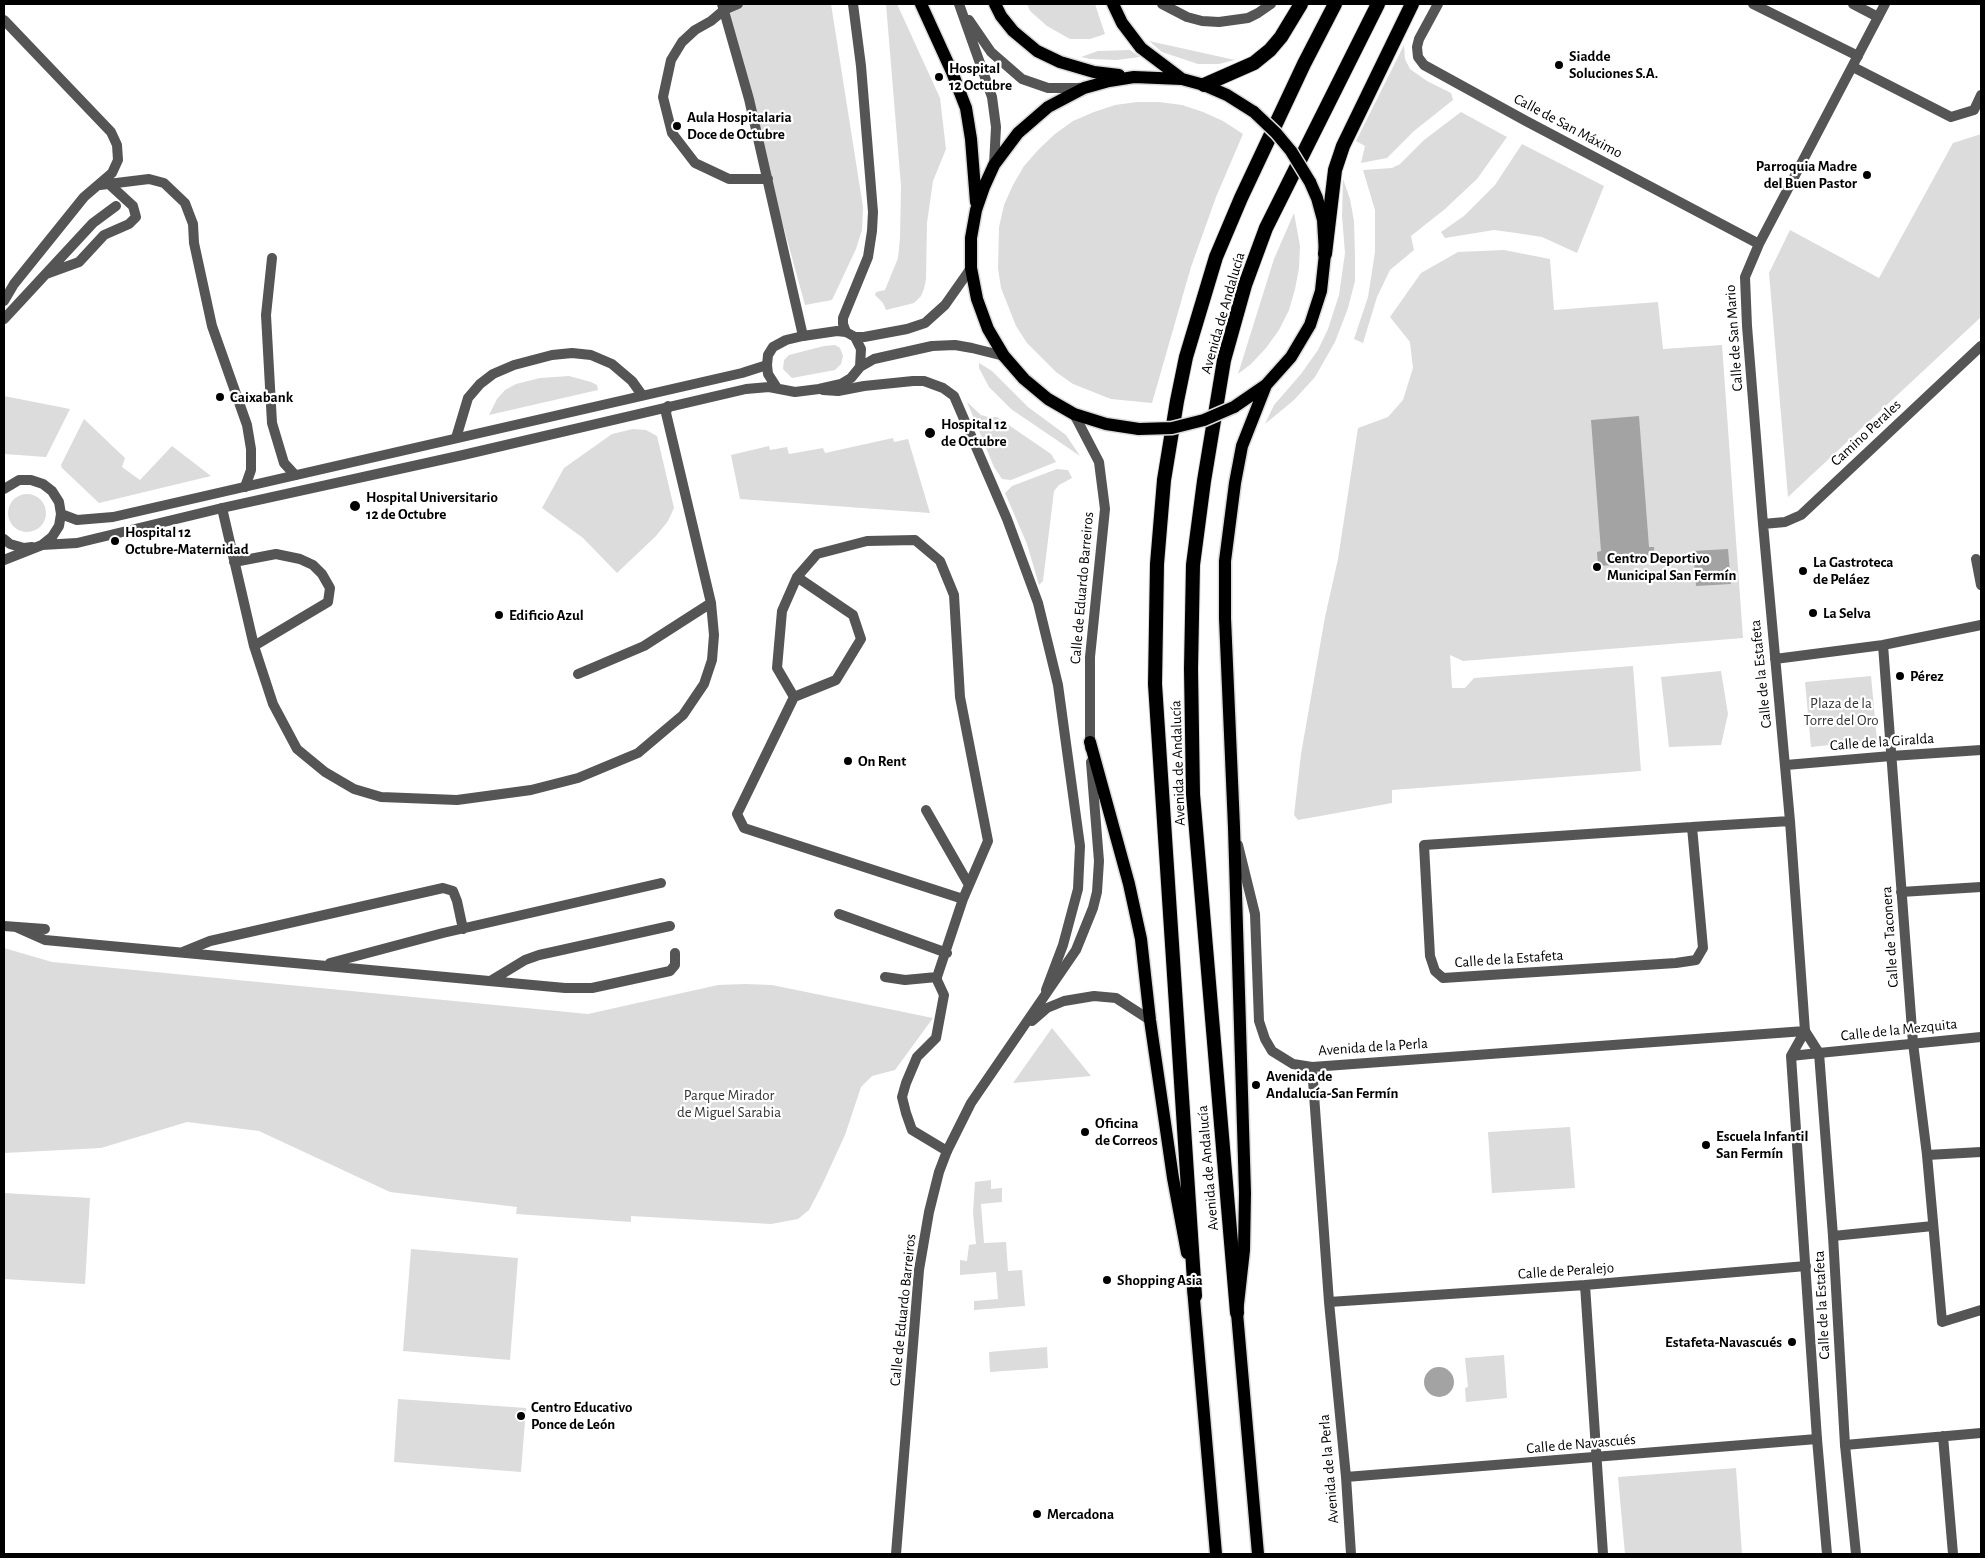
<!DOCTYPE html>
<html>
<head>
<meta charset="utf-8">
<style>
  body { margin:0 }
  #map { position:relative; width:1985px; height:1558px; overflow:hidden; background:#fff; font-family:"Alegreya Sans",sans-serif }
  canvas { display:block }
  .frame { position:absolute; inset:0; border:5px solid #000; pointer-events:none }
</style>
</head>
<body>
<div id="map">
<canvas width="1985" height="1558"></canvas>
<div class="frame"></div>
</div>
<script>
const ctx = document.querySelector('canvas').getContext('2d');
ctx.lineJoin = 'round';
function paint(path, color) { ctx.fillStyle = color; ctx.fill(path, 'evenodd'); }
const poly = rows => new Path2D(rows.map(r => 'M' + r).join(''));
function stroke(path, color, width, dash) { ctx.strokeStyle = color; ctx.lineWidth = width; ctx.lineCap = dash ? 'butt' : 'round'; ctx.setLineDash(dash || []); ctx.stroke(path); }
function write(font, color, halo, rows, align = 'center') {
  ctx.font = font + ' "Alegreya Sans",sans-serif'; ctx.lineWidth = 4.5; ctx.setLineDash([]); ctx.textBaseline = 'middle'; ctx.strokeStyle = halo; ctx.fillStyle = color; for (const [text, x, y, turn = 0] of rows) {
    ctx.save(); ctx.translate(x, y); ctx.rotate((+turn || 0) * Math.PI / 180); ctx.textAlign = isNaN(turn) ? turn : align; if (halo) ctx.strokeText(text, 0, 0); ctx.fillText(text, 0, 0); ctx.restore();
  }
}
paint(poly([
  [737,4,831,4,863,207,862,230,856,249,832,300,805,305,724,10],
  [886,4,897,4,940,98,946,149,933,181,927,223,926,279,924,289,921,296,914,303,886,310,883,303,875,295,876,292,885,290,898,258,900,238,901,186],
  [1027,4,1095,4,1105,34,1090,39,1070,39,1047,26,1030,11],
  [1149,41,1235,60,1219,64,1198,64,1162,52],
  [1404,45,1405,59,1410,69,1427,81,1451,93,1453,100,1414,131,1387,158,1361,163,1365,146,1356,141],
  [1130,50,1140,57,1116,60,1090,59,1081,57,1098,51],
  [1137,102,1159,102,1182,105,1203,112,1223,121,1243,134,1216,197,1191,267,1152,403,1111,399,1073,384,1056,372,1027,343,1016,326,1001,288,998,268,999,227,1004,205,1013,185,1024,166,1039,149,1055,134,1073,121,1094,112,1115,105],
  [1461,112,1507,137,1477,179,1445,209,1411,236,1414,250,1390,270,1377,297,1363,343,1354,339,1368,297,1375,252,1375,210,1363,170,1392,168,1400,164,1424,140],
  [1981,134,1981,317,1788,497,1769,273,1790,230,1879,278,1953,143],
  [1522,144,1604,186,1577,253,1542,237,1516,233,1494,230,1445,238,1441,232,1464,216,1495,185],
  [1343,179,1350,199,1354,221,1355,257,1355,281,1348,308,1335,342,1315,377,1294,400,1265,424,1274,405,1301,374,1318,350,1328,329,1339,295,1345,253,1342,216],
  [1294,213,1300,246,1299,268,1295,289,1289,310,1279,330,1266,348,1251,364,1238,374,1274,259],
  [1504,250,1550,259,1554,310,1658,302,1663,349,1722,345,1743,638,1463,661,1450,655,1452,688,1465,688,1474,678,1633,666,1641,771,1392,790,1392,803,1298,820,1294,815,1301,754,1325,617,1338,559,1358,428,1388,417,1403,400,1413,368,1410,342,1390,317,1421,273,1458,252],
  [835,345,840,348,843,356,841,364,835,370,792,378,783,369,784,360,789,355,824,346],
  [979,363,992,371,1028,407,1066,435,1080,456,1011,409,989,387,979,368],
  [569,376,591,382,597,385,598,390,489,415,497,399,505,390,516,384,540,378],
  [4,396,70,409,46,457,4,454],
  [967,402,981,415,988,417,997,417,1051,454,1056,462,1011,480,1002,479,994,467],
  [84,419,125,458,122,467,140,480,172,446,211,476,99,503,62,468,61,465],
  [633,429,646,430,657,436,674,508,668,521,656,536,617,573,583,538,542,508,564,468,612,434],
  [893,438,894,442,908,439,930,513,740,499,731,455,769,446,770,450,787,447,789,454,823,448,825,453],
  [1057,469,1068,470,1072,478,1059,485,1054,491,1043,581,1039,585,1027,544,1005,493,1012,486],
  '8 513a19 19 0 1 1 38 0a19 19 0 1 1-38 0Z',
  [1721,671,1728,714,1721,745,1669,747,1661,677],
  [1871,676,1877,740,1811,747,1805,682],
  [4,948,52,962,588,1014,718,985,745,984,772,985,933,1018,895,1070,872,1076,861,1087,845,1135,822,1185,809,1210,798,1219,771,1224,631,1216,631,1222,516,1214,517,1207,390,1192,259,1131,187,1122,101,1148,4,1153],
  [1052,1028,1091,1076,1013,1083],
  [1570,1127,1575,1188,1492,1193,1488,1132],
  [991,1180,991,1189,1002,1188,1002,1202,981,1204,984,1243,1006,1242,1008,1271,1022,1270,1025,1306,974,1310,974,1301,998,1299,996,1272,960,1275,960,1260,967,1261,969,1245,976,1244,973,1213,975,1182],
  [4,1193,90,1198,85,1284,4,1279],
  [411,1249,518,1258,510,1360,403,1351],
  [1047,1347,1048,1368,990,1372,989,1352],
  [1504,1355,1507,1398,1466,1402,1465,1388,1468,1387,1465,1358],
  [398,1399,526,1408,521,1472,394,1462],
  [1736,1468,1742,1554,1625,1554,1618,1477]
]), '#dcdcdc');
paint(poly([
  [1639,416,1649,547,1654,547,1655,562,1598,566,1597,552,1601,551,1591,420],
  [1728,549,1731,584,1696,586,1693,551],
  '1424 1382a15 15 0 1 1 30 0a15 15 0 1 1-30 0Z'
]), '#a3a3a3');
const primary = poly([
  [921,4,952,72,966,108,971,139,976,202],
  [995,4,1001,16,1013,31,1037,51,1060,62,1094,72,1119,75],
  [1113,4,1122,23,1141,48,1182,79],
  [1234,407,1266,385,1291,357,1310,325,1321,291,1325,254,1323,220,1317,198,1310,182],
  [1139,429,1106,424,1074,414,1048,399,1024,379,1004,356,988,329,977,299,971,268,971,238,976,210,984,187,994,165,1018,133,1048,107,1084,88,1109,81,1134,77,1182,79,1204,85,1227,95,1254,112],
  [1090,742,1129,884,1141,939,1150,1020,1173,1178,1187,1253],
  [1193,1288,1216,1554],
  [1258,1554,1237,1313,1244,1250,1245,1193,1234,827,1225,618,1225,561,1235,483,1242,446,1266,385]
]);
const trunk = poly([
  [1204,85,1254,63,1270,50,1281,37,1301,4],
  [1325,254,1335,170,1343,146,1412,4],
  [1195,1296,1155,684,1157,564,1164,480,1177,401,1186,357,1216,257,1241,198,1304,64,1335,4],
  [1237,1313,1193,794,1191,669,1193,565,1204,481,1224,360,1245,285,1266,228,1378,4]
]);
stroke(primary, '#dbdbdb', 15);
stroke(trunk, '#dbdbdb', 16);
stroke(poly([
  [722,4,749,99,803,336],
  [738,4,724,10,711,21,695,30,682,42,671,60,663,97,672,133,695,163,729,179,768,179],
  [959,4,992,97,996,127,994,165],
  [1753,4,1858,56],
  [1853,4,1878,17],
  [4,20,111,132,117,145,118,160,112,173,84,197,14,284,4,301],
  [969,20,991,52,1022,79,1048,88,1083,88],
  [100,185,149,179,164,183,185,203,193,224,194,243,212,326,247,425,251,449,251,470,245,487],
  [272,258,266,315,272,423,284,463,295,475],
  [46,274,79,262,104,235,129,224,136,217,133,206,109,184],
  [4,319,93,223,116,206],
  [846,332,843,324,843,318,868,257,872,231,873,212,861,66,853,4],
  [823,390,838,391,864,386,913,381,924,381,943,388,954,396,1007,519,1038,603,1058,685,1080,846,1078,889,1063,945,1046,990],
  [456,438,468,398,480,384,493,374,514,365,552,355,572,353,591,355,612,364,632,381,642,395],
  [222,508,254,646,273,704,297,749,325,772,354,789,381,797,457,800,531,790,578,778,638,753,683,715,704,684,712,660,714,635,711,603,666,413,668,406],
  [234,562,276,554,300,559,313,565,322,574,330,588,328,602,254,646],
  [797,577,853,615,861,639,836,680,794,697,737,814,744,828,963,899],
  [578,674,644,646,711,603],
  [794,697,777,668,782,611,797,577,817,554,867,541,915,540,940,561,954,595,960,697,988,841,963,899,937,977,905,980,885,977],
  [926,810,969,885],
  [839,914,947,953],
  [18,928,45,940,565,988,592,988,670,971,675,965,675,953],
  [183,952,210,941,443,888,453,891,457,901,463,929],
  [330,963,443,933,661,883],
  [937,977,937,980,944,995,936,1038,917,1057,906,1083,902,1097,906,1113,912,1130,947,1151],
  [492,980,525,960,539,955,670,926]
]), '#555', 10);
stroke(poly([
  [1162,4,1187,17,1202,21,1219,22,1248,18,1258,13,1271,4],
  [1438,4,1419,39,1417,47,1418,57,1424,65,1526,121,1759,244],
  [1853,67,1951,117,1974,110,1981,95],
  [855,337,861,349,860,367],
  [777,388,768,374,767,365,768,355,773,347,786,340,803,336,837,331,846,332,855,337,864,337,907,329,925,323,945,305,971,268],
  [4,489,19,480,31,480,43,484,52,491,59,502,61,514,59,526,52,537,42,545,4,560],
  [61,514,77,520,113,517,742,373,767,365],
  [1763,524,1785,522,1801,515,1981,346],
  [4,539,10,544,24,548,32,547],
  [42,545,77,543,222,508,463,455,746,389,769,387,795,392,819,389,841,384,851,378,860,367,874,359,932,346,955,345,972,348,1004,356],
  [1976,559,1981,585],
  [1883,645,1913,1043,1927,1155,1942,1322,1981,1310],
  [1775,659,1883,645,1981,625],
  [1786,765,1891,756,1981,750],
  [1692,827,1703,948,1696,960,1676,963,1443,978,1435,971,1430,956,1424,845,1692,827,1790,821],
  [1238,845,1255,914,1259,1021,1265,1039,1272,1051,1293,1064,1312,1067,1805,1031,1790,821,1763,524,1747,326,1745,277,1759,244,1885,4],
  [1901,892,1981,887],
  [4,926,45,929],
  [1819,1053,1981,1037],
  [1312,1067,1329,1302,1346,1477,1351,1554],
  [1927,1155,1981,1152],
  [1833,1236,1933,1226],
  [1585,1285,1603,1554],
  [1329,1302,1585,1285,1806,1266],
  [1943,1436,1953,1554],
  [1845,1445,1981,1433],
  [1346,1477,1817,1439]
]), '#555', 10);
stroke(poly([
  [1074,414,1099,462,1105,509,1090,657,1090,748],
  [1032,1021,1047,1008,1064,1001,1094,996,1116,998,1150,1020],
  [1805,1031,1819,1053,1833,1236,1845,1445,1856,1554],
  [1805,1031,1791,1056,1817,1439,1827,1554],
  [1791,1056,1819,1053],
  [896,1554,919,1270,929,1212,939,1172,947,1151,971,1103,1076,950,1093,908,1097,892,1099,861,1091,762]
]), '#555', 10);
stroke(primary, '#000', 12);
stroke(trunk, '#000', 14);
const primaryBridge = poly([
  [1254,112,1276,133,1291,151,1310,182],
  [1139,429,1172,428,1204,420,1234,407]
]);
stroke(primaryBridge, '#dbdbdb', 15, []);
stroke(primaryBridge, '#000', 12);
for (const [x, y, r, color] of [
  [1559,65,5,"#000"],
  [939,77,5,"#000"],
  [677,126,5,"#000"],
  [1867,175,5,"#000"],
  [220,397,5,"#000"],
  [930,433,6,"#000"],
  [355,506,6,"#000"],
  [115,541,5,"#000"],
  [1597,567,5,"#000"],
  [1803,571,5,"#000"],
  [1813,613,5,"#000"],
  [499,615,5,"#000"],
  [1900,676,5,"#000"],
  [848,761,5,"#000"],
  [1256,1085,5,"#000"],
  [1085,1132,5,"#000"],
  [1706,1145,5,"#000"],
  [1107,1280,5,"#000"],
  [1792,1342,5,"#000"],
  [521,1416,5,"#000"],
  [1037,1514,5,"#000"]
]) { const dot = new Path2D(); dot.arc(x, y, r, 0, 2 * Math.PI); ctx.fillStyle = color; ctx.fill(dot); stroke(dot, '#fff', 2); }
write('bold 15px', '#000', '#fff', [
  ["Siadde",1569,56],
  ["Soluciones S.A.",1569,73],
  ["Hospital",949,68],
  ["12 Octubre",949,85],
  ["Aula Hospitalaria",687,117],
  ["Doce de Octubre",687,134],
  ["Parroquia Madre",1857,166,"right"],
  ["del Buen Pastor",1857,183,"right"],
  ["Caixabank",230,397],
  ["Hospital 12",941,424],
  ["de Octubre",941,441],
  ["Hospital Universitario",366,497],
  ["12 de Octubre",366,514],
  ["Hospital 12",125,532],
  ["Octubre-Maternidad",125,549],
  ["Centro Deportivo",1607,558],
  ["Municipal San Fermín",1607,575],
  ["La Gastroteca",1813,562],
  ["de Peláez",1813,579],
  ["La Selva",1823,613],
  ["Edificio Azul",509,615],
  ["Pérez",1910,676],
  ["On Rent",858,761],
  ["Avenida de",1266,1076],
  ["Andalucía-San Fermín",1266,1093],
  ["Oficina",1095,1123],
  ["de Correos",1095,1140],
  ["Escuela Infantil",1716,1136],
  ["San Fermín",1716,1153],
  ["Shopping Asia",1117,1280],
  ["Estafeta-Navascués",1782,1342,"right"],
  ["Centro Educativo",531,1407],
  ["Ponce de León",531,1424],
  ["Mercadona",1047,1514]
], 'left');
write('15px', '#000', '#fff', [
  ["Calle de San Máximo",1568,126,28],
  ["Avenida de Andalucía",1223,313,-74],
  ["Calle de San Mario",1734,338,-94],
  ["Camino Perales",1866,433,-43],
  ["Calle de Eduardo Barreiros",1082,588,-85],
  ["Calle de la Estafeta",1761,674,-96],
  ["Calle de la Giralda",1882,742,-4],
  ["Avenida de Andalucía",1178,763,-92],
  ["Calle de Taconera",1890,937,-94],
  ["Calle de la Estafeta",1509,959,-4],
  ["Calle de la Mezquita",1899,1030,-6],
  ["Avenida de la Perla",1373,1047,-4],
  ["Avenida de Andalucía",1208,1168,-95],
  ["Calle de Peralejo",1566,1271,-4],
  ["Calle de la Estafeta",1822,1305,-93],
  ["Calle de Eduardo Barreiros",903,1310,-84],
  ["Calle de Navascués",1581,1444,-5],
  ["Avenida de la Perla",1329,1469,-95]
]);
write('15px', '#333', '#fff', [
  ["Plaza de la",1841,703],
  ["Torre del Oro",1841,720],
  ["Parque Mirador",729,1095],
  ["de Miguel Sarabia",729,1112]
]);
</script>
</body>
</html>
